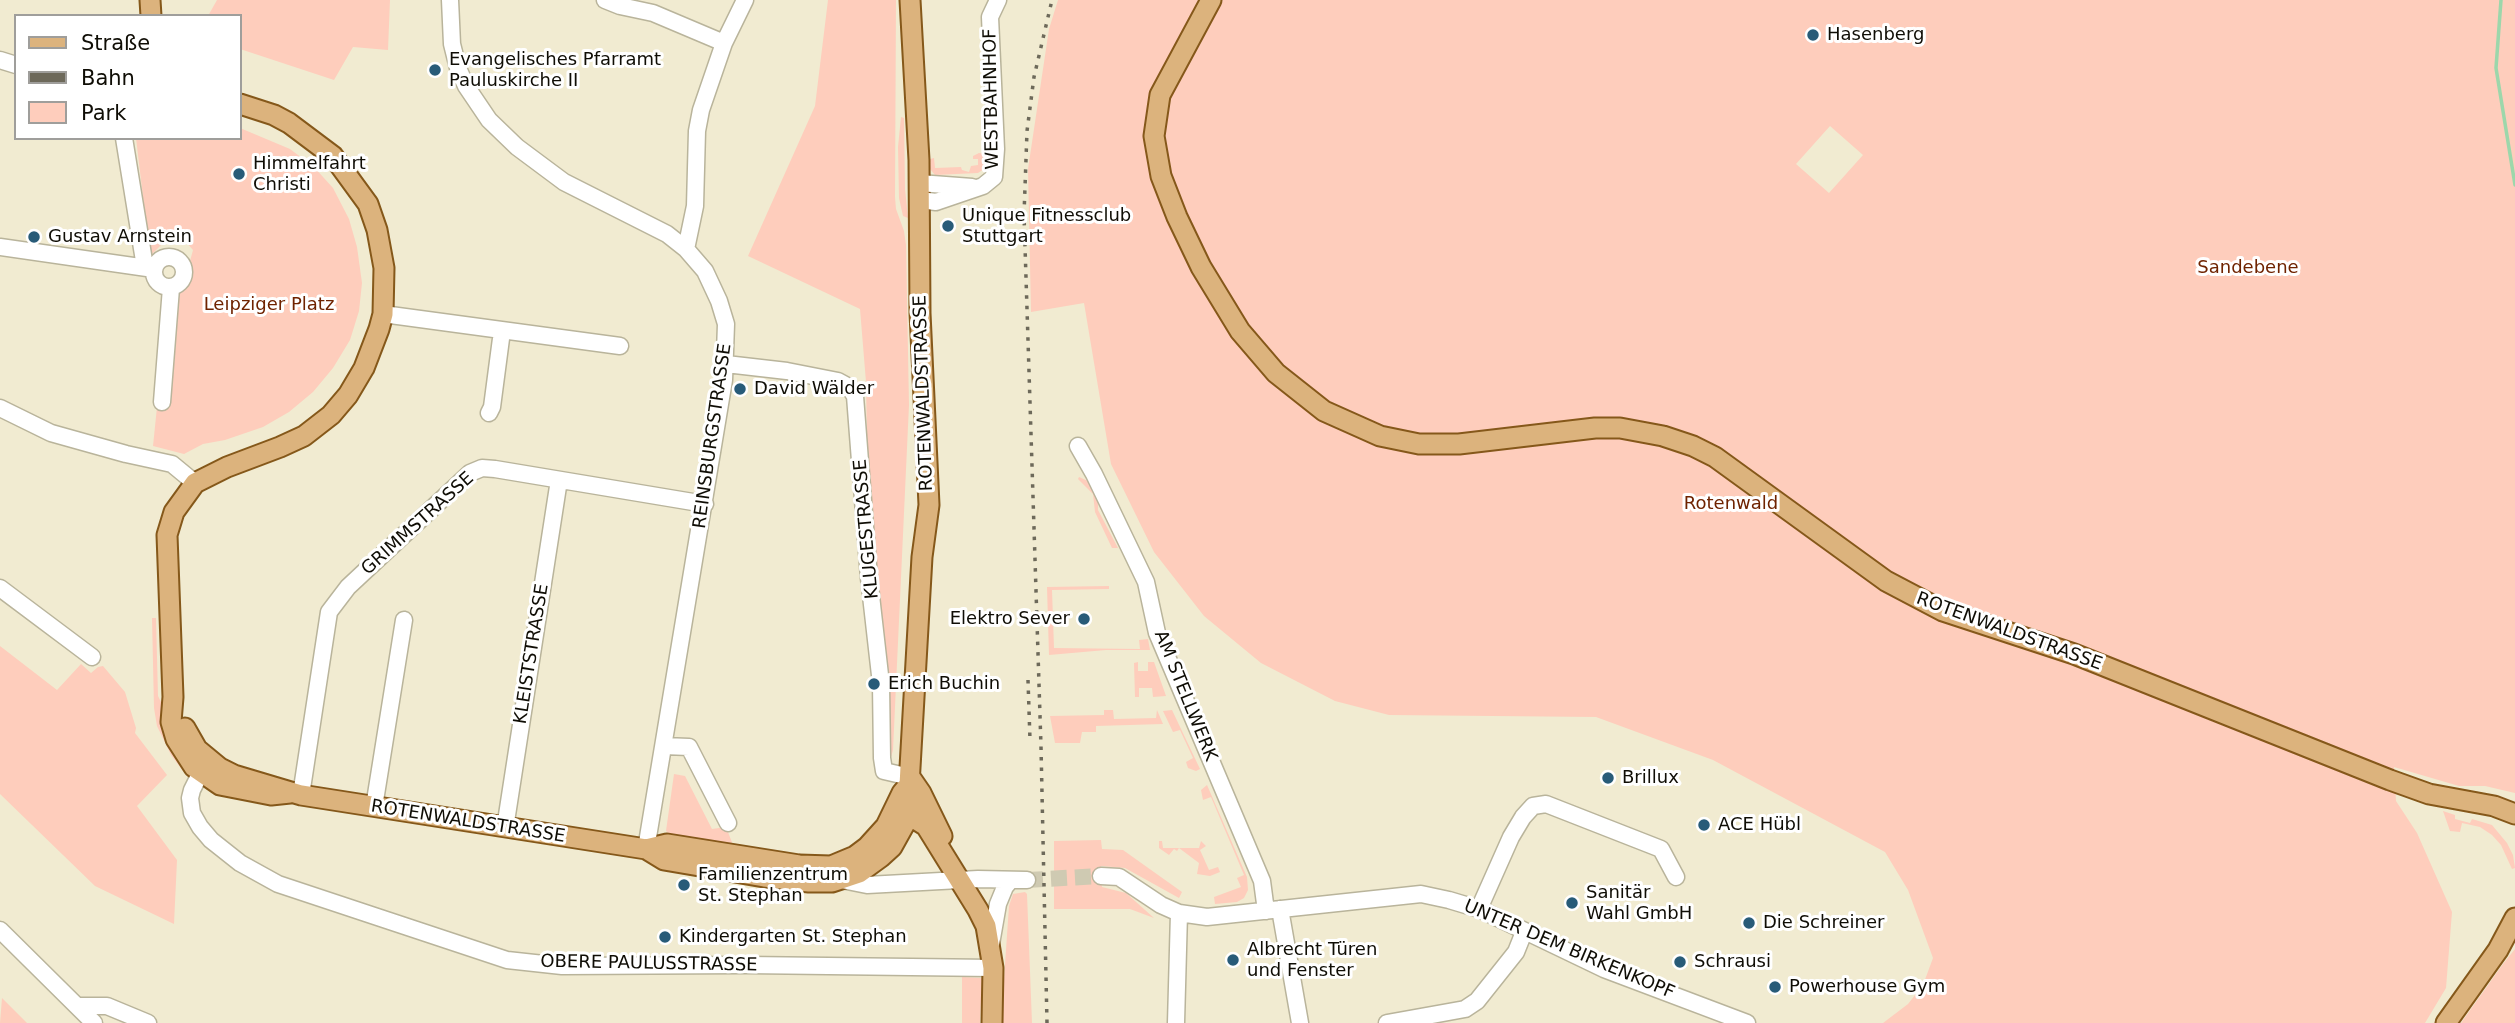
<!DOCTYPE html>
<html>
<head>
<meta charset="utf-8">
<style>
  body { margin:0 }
  #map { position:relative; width:2515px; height:1023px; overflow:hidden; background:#f1ebd1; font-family:"DejaVu Sans",sans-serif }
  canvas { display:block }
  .legend { position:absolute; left:14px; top:14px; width:228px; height:126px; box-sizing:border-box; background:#fff; border:2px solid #9f9e9b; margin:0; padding:9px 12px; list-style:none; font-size:21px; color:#0f0d05 }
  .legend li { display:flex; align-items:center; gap:14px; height:35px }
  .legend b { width:35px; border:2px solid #9f9e9b }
</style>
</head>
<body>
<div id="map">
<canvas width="2515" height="1023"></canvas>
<ul class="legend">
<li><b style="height:9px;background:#dcb37d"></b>Straße</li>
<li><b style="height:9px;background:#6d695a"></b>Bahn</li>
<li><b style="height:19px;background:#fecdbc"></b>Park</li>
</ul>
</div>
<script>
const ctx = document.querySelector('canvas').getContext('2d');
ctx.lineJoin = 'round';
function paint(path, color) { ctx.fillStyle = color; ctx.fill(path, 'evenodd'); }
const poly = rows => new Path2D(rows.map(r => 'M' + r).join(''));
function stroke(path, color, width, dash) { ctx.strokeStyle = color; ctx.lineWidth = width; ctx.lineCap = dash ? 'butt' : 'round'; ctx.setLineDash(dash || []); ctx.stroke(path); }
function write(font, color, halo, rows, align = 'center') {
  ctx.font = font + ' "DejaVu Sans",sans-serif'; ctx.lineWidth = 6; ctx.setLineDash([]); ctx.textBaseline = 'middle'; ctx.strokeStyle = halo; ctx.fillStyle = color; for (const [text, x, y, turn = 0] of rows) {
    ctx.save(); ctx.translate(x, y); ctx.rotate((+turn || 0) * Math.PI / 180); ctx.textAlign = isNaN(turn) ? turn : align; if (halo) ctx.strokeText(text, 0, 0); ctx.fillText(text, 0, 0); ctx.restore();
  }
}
paint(poly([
  [217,0,390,0,388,50,353,47,334,80,240,49,240,16,208,16],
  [828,0,896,0,895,197,896,209,904,231,906,245,909,405,893,750,890,761,868,501,866,382,860,309,748,256,815,106],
  [1058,0,2515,0,2515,793,2485,786,2459,786,2394,767,2396,801,2417,833,2452,912,2446,988,2425,1023,1883,1023,1908,1004,1923,985,1933,958,1908,890,1885,852,1713,760,1596,717,1389,715,1335,701,1261,663,1204,616,1154,552,1111,464,1084,303,1031,312,1028,169,1049,29],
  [1830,126,1863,155,1829,193,1796,164],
  [901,117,904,118,905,189,908,218,903,216,899,198,898,147],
  [240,128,290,149,314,167,333,188,349,219,357,247,362,283,359,311,350,340,333,368,313,392,289,412,263,427,225,440,203,444,184,454,153,446,157,407,167,406,179,283,187,272,193,250,185,241,173,239,163,243,150,256,136,138,240,138],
  [979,153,985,154,987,164,984,169,978,173,935,175,930,169,930,159,934,158,935,168,961,167,962,170,969,172,971,166,978,165,978,159,973,159,973,156],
  [1079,477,1088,481,1093,487,1098,499,1098,510,1118,548,1112,548,1095,512,1093,494,1078,479],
  [1109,586,1109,589,1052,590,1054,648,1140,649,1139,640,1148,639,1150,650,1106,650,1049,655,1047,587],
  [152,618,156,618,158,696,162,704,162,716,167,740,185,769,183,771,171,755,157,726,154,708],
  [0,646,57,690,81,664,91,673,98,667,103,666,125,692,136,728,135,733,167,775,137,806,177,860,174,924,95,886,0,794],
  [1138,662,1138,671,1148,671,1148,662,1154,662,1166,696,1153,697,1152,688,1139,688,1139,697,1135,697,1134,663],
  [1104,710,1113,710,1114,719,1156,718,1157,710,1163,724,1096,726,1096,732,1082,732,1080,743,1055,743,1050,716,1104,715],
  [1172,710,1200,769,1196,771,1188,768,1186,762,1193,758,1180,730,1173,732,1163,711],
  [674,774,685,776,712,829,726,827,733,845,671,835,666,831],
  [1207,785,1247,877,1248,890,1244,898,1237,902,1215,904,1214,897,1241,887,1237,878,1244,875,1211,797,1203,800,1201,790],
  [2443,811,2455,815,2455,819,2470,823,2472,819,2492,825,2507,843,2513,855,2515,868,2512,869,2501,845,2492,835,2480,827,2462,823,2460,832,2450,831],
  [1101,840,1102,849,1123,850,1182,892,1179,898,1125,868,1101,866,1102,887,1126,893,1154,918,1130,909,1054,909,1054,841],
  [1159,841,1162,841,1163,848,1199,848,1201,841,1206,846,1200,850,1209,870,1218,867,1220,872,1210,876,1197,874,1199,863,1179,848,1177,851,1174,849,1169,855,1159,848],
  [1025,892,1027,894,1032,1023,1001,1023,1009,906,1013,894],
  [2515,949,2515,1023,2461,1023,2503,964],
  [962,977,982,978,980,1023,962,1023],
  [2,998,27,1023,0,1023]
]), '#fecdbc');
stroke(poly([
  [2501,0,2496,68,2515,185]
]), '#9cd7ab', 3.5);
stroke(poly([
  [1027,880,1101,876]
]), '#cfcab2', 16, [16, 8]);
const minor = poly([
  [450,0,452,44,458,68,466,86,489,120,517,147,564,182,667,234,686,249,705,271,719,301,726,324,724,380,646,849],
  [605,0,620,6,653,13,724,43],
  [0,60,16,65],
  [124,138,145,267],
  [919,183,972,187],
  [920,200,936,202,983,186,994,177,996,149,990,17,998,0],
  [0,247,154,269],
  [686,249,695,206,697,131,701,110,724,43,745,0],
  '154 272a15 15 0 1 1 30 0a15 15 0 1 1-30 0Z',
  [383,314,620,346],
  [726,364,787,371,838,381,849,387,855,396,869,578,881,684,882,758,884,771,910,777],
  [162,402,171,288],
  [0,408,51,433,126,454,172,464,195,483],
  [489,413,492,407,502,331],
  [1078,446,1094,474,1146,582,1157,633,1262,881,1266,911],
  [0,588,92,657],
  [664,746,689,747,728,823],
  [205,764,192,790,190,798,192,813,200,827,211,840,240,863,278,884,507,960,562,966,746,965,993,968],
  [301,795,329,612,348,587,470,473,482,468,495,469,705,504],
  [374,807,404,620],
  [505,828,559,480],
  [1101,876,1119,877,1161,905,1179,913,1207,917,1421,894,1449,900,1479,909,1604,969,1747,1023],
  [842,880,867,885,978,879,1027,880],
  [1280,909,1300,1023],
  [1479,909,1511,837,1523,817,1533,806,1546,804,1661,849,1676,877],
  [0,930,94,1023],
  [991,944,998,904,1005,887,1010,881],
  [78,1006,107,1006,148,1023],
  [1176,1023,1179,913],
  [1387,1023,1465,1009,1477,1001,1516,952,1524,932]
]);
const major = poly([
  [150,0,151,16],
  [1211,0,1160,95,1154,136,1161,176,1177,217,1201,267,1240,331,1276,373,1324,411,1380,436,1419,444,1459,444,1595,428,1620,428,1663,436,1693,446,1715,457,1886,581,1943,611,2074,654,2390,780,2429,794,2494,806,2515,814],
  [240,104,274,115,289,123,333,156,368,204,377,230,384,268,383,314,379,329,364,368,348,395,331,415,304,436,280,447,227,467,195,483,174,512,167,535,173,697,171,722,176,739,194,767,220,785,271,795,290,793],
  [185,728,197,749,220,768,234,775,301,795,646,849,667,844,799,865,831,866,855,856,867,847,886,826,902,793,908,786],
  [910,777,921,793,942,836],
  [909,809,915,819,926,826,978,910,986,926,993,968,992,1023],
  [646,849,664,860,764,877,809,882,832,882,859,873,881,857,892,847,907,820,922,557,929,505,920,313,919,160,910,0],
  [2446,1023,2498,950,2515,918]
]);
stroke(minor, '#b9b49b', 19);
stroke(major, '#85581a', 23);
stroke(minor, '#fff', 16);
stroke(major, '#dcb37d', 19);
stroke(poly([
  [1028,680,1030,740],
  [1047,1023,1041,747,1024,215,1027,131,1034,77,1052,0]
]), '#6d695a', 3.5, [3.5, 7]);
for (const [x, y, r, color] of [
  [1813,35,7,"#285b78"],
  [435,70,7,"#285b78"],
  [239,174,7,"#285b78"],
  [948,226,7,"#285b78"],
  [34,237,7,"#285b78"],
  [740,389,7,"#285b78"],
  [1084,619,7,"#285b78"],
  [874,684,7,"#285b78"],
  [1608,778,7,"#285b78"],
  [1704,825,7,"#285b78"],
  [684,885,7,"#285b78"],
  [1572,903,7,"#285b78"],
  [1749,923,7,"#285b78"],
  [665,937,7,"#285b78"],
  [1233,960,7,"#285b78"],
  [1680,962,7,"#285b78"],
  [1775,987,7,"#285b78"]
]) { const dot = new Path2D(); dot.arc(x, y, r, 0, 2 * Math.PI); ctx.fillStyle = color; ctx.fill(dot); stroke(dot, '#fff', 2.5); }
write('18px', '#0f0d05', '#fff', [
  ["Hasenberg",1827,35],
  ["Evangelisches Pfarramt",449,60],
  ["Pauluskirche II",449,81],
  ["Himmelfahrt",253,164],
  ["Christi",253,185],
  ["Unique Fitnessclub",962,216],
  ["Stuttgart",962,237],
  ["Gustav Arnstein",48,237],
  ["David Wälder",754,389],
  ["Elektro Sever",1070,619,"right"],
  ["Erich Buchin",888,684],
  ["Brillux",1622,778],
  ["ACE Hübl",1718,825],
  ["Familienzentrum",698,875],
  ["St. Stephan",698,896],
  ["Sanitär",1586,893],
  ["Wahl GmbH",1586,914],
  ["Die Schreiner",1763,923],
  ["Kindergarten St. Stephan",679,937],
  ["Albrecht Türen",1247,950],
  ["und Fenster",1247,971],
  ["Schrausi",1694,962],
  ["Powerhouse Gym",1789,987]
], 'left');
write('18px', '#0f0d05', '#fff', [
  ["WESTBAHNHOF",992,99,-91],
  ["ROTENWALDSTRASSE",924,393,-92],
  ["REINSBURGSTRASSE",713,436,-82],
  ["GRIMMSTRASSE",418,524,-42],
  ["KLUGESTRASSE",867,529,-95],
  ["ROTENWALDSTRASSE",2009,632,20],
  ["KLEISTSTRASSE",532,654,-81],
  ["AM STELLWERK",1185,696,68],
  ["ROTENWALDSTRASSE",468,822,9],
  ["UNTER DEM BIRKENKOPF",1569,950,23],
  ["OBERE PAULUSSTRASSE",649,964,1]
]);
write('18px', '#6f2300', '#fff', [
  ["Sandebene",2248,268],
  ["Leipziger Platz",269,305],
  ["Rotenwald",1731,504]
]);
</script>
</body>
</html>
